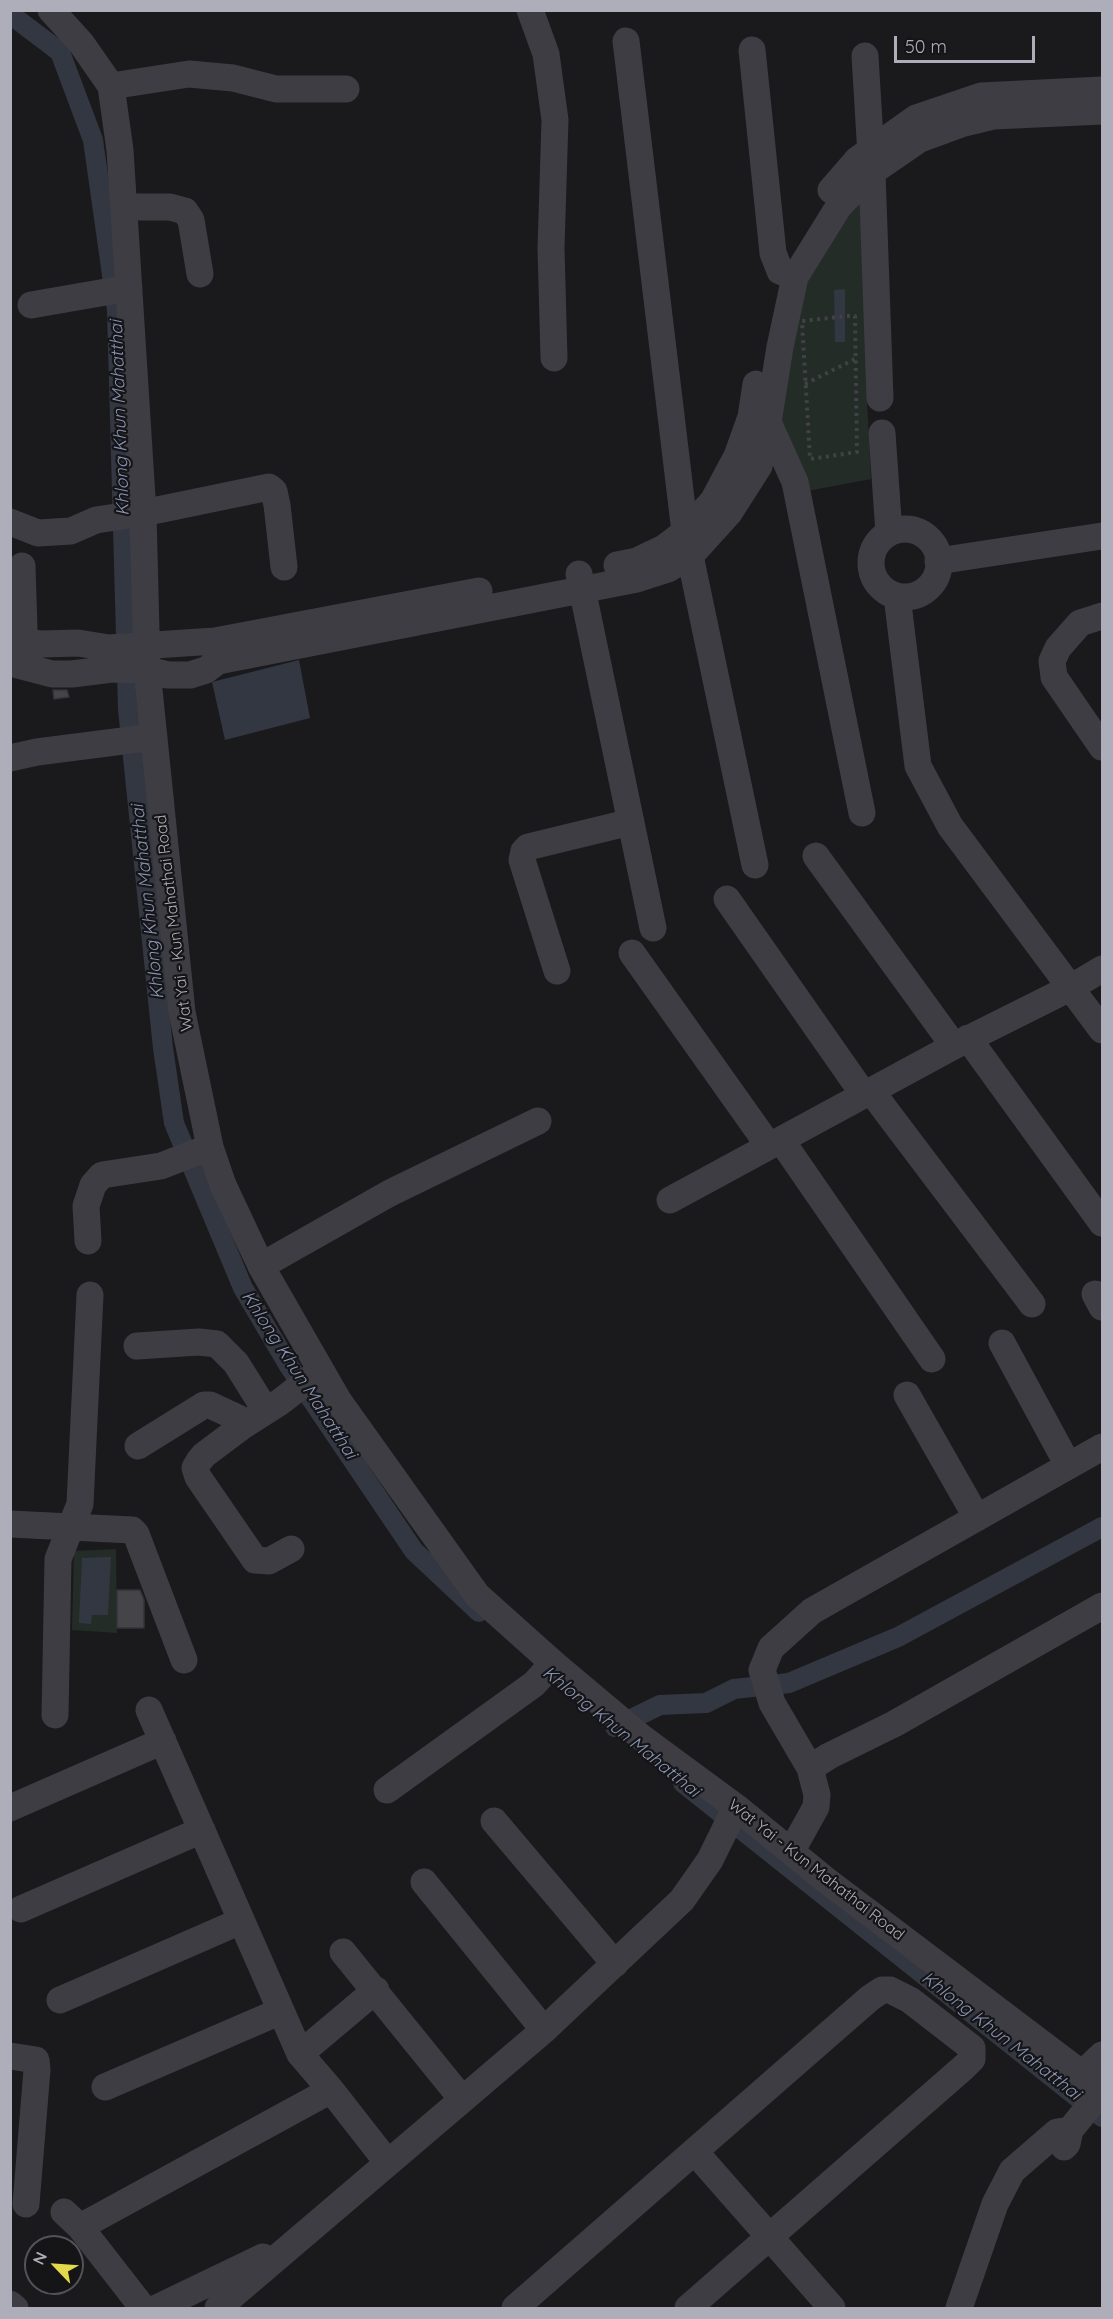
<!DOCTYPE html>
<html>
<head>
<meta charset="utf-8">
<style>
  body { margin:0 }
  #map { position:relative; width:1113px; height:2319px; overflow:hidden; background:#1a1a1c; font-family:Quicksand,sans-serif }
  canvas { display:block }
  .frame { position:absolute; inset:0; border:12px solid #aeaeba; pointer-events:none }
  .north { position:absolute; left:24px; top:2235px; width:60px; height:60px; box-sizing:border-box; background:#151517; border:2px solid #525258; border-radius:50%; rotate:295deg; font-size:16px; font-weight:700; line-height:24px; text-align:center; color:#aeaeba }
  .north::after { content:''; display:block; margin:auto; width:21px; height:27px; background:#e3d94b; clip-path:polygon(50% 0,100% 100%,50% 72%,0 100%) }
  .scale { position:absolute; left:894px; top:36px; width:141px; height:27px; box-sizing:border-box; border:3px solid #aeaeba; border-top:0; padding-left:8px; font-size:18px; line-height:21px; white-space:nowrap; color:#aeaeba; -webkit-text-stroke:4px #151517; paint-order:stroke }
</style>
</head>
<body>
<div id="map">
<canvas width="1113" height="2319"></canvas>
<div class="frame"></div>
<div class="north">N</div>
<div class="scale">50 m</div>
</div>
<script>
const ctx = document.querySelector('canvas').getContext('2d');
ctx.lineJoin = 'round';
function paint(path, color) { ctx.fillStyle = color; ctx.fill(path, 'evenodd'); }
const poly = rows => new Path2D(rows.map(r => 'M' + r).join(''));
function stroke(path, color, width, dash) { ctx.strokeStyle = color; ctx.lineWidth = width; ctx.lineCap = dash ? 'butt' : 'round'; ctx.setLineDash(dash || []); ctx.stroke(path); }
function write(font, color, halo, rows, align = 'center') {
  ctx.font = font + ' Quicksand,sans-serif'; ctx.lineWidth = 4.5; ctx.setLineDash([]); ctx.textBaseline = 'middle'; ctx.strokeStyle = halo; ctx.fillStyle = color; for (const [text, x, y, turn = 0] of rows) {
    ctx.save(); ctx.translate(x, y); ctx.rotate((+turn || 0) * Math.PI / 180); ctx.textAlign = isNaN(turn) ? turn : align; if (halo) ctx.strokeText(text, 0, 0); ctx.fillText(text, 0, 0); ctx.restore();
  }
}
paint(poly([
  [872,172,867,401,871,479,797,493,768,422,795,277],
  [116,1549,117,1633,72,1630,74,1551]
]), '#242c27');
paint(poly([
  [845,289,845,342,835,342,834,290],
  [299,660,310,718,225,740,212,682],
  [111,1557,108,1615,92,1615,91,1624,79,1623,82,1558]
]), '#333741');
stroke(poly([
  [10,14,60,52,93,140,117,310,128,709,163,1048,174,1123,243,1288,289,1366,414,1551,479,1612],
  [615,1727,660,1705,706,1703,734,1689,789,1683,898,1637,1102,1527],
  [683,1783,1102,2117]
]), '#333741', 20);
const building = poly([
  [53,690,67,690,69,697,54,699,53,690],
  [117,1590,140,1590,144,1600,144,1628,117,1628,117,1590]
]);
paint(building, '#454449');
stroke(building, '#353438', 1.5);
stroke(poly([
  [847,316,855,316,857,452,810,459,802,321,847,316],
  [805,384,855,359]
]), '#414147', 4, [3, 4.5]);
stroke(poly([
  [51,10,81,43,111,86,120,150,143,513,147,670,182,1012,210,1147,223,1185,261,1266,338,1400,477,1595,553,1663,641,1737,736,1807,827,1881,1102,2089],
  [530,10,546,54,555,120,551,248,554,358],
  [626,41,685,532,755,865],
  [752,50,773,253,780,271,795,277],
  [865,56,872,172,880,398],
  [111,86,189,74,233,78,276,89,346,89],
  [831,190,857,160,916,118,981,96,1102,90],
  [124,207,170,207,185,211,191,220,200,274],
  [31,305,129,288],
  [763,420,768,422,795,482,862,813],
  [882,433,889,533],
  [10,522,38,533,71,531,96,520,143,513,269,487,274,491,277,505,284,567],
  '871 563a34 34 0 1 1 68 0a34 34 0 1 1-68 0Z',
  [938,561,1102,536],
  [617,565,637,561,664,548,685,532,713,501,737,456,751,417,756,384],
  [22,566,25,661],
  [579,574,653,928],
  [897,596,918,766,950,826,1102,1030],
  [1102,616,1080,623,1058,648,1052,661,1054,677,1102,747],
  [10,641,42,644,78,643,109,648,215,641,479,591],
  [10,663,52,674,72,674,112,669,147,670,168,675,190,675,206,670,218,661,637,579,668,569,691,555,729,513,759,466,768,422,780,347,795,277,839,206,872,172,920,139,961,124,994,116,1102,111],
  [10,758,37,752,154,737],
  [816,856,954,1046],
  [727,899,864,1095],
  [632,953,769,1146],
  [557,971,522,860,524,851,528,847,631,822],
  [968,1038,1102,1223],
  [871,1091,1032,1304],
  [781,1140,932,1359],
  [670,1200,954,1046,1070,988,1102,969],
  [88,1241,86,1206,93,1185,102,1175,161,1166,210,1147],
  [261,1266,390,1193,538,1121],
  [1095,1294,1102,1307],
  [1002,1343,1068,1465],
  [137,1346,199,1342,217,1344,236,1363,266,1411],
  [907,1395,977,1518],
  [138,1446,204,1405,210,1405,238,1418,244,1425],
  [10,1524,132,1530,136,1534,184,1660],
  [291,1549,269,1561,255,1560,198,1477,195,1468,199,1461,204,1455,244,1425,280,1402,320,1371],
  [149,1710,300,2054,331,2090,388,2163],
  [55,1715,58,1559,80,1504,90,1295],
  [810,1768,772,1703,762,1670,771,1648,812,1611,1102,1447],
  [387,1790,534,1684,553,1663],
  [10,1808,163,1741],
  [494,1821,615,1964],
  [791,1852,816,1807,817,1795,810,1768,829,1756,894,1724,1102,1606],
  [424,1882,544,2030],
  [21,1909,202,1830],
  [343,1952,462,2099],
  [60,2000,241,1921],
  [300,2054,376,1990],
  [10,2056,36,2060,37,2070,26,2204],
  [1082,2074,1102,2055],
  [105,2087,281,2011],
  [1064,2147,1067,2144,1070,2130,1102,2091],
  [695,2152,832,2308],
  [64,2212,80,2227,143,2308],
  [80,2227,331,2090],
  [10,2304,15,2308],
  [157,2308,263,2257],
  [218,2308,544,2030,682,1900,710,1860,736,1807],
  [515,2308,870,1998,882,1990,890,1990,910,2000,972,2048,972,2059,964,2067,688,2308],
  [959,2308,995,2204,1012,2171,1057,2132,1070,2130]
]), '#3e3d43', 27);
write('16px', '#aeaeba', '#151517', [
  ["Wat Yai - Kun Mahathai Road",174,923,-97],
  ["Wat Yai - Kun Mahathai Road",816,1870,38]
]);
write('italic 18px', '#8893b2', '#151517', [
  ["Khlong Khun Mahatthai",120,418,-92],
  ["Khlong Khun Mahatthai",148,902,-96],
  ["Khlong Khun Mahatthai",299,1375,57],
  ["Khlong Khun Mahatthai",621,1732,39],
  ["Khlong Khun Mahatthai",1001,2036,38]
]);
</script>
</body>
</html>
